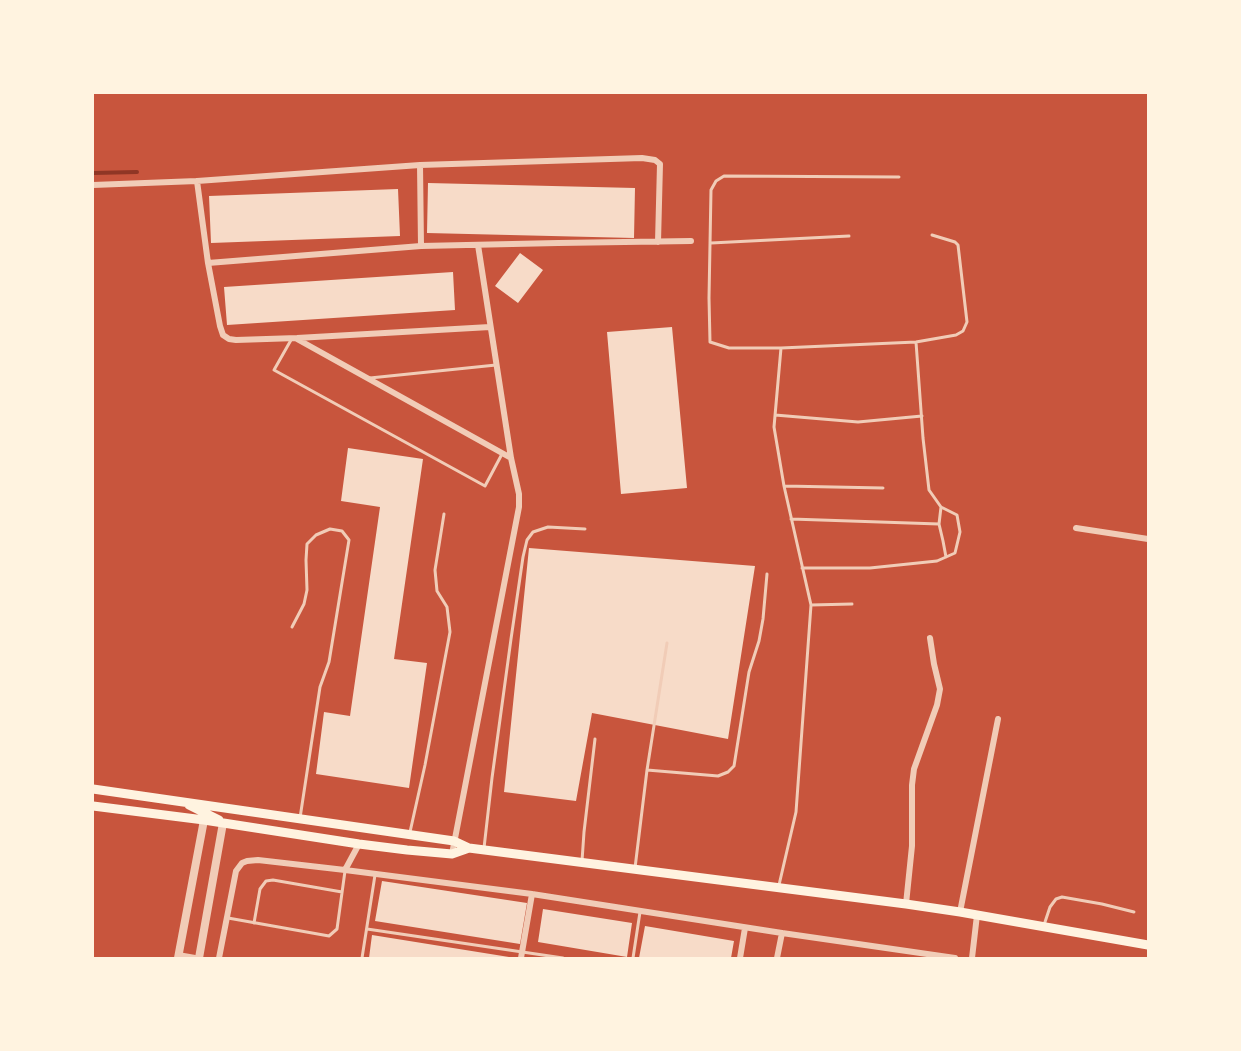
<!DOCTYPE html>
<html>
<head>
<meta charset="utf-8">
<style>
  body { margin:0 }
  #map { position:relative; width:1241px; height:1051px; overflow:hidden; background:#c8553d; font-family:Raleway,sans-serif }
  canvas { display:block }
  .frame { position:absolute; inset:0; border:94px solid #fff3e0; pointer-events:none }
</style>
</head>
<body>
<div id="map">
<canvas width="1241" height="1051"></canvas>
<div class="frame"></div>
</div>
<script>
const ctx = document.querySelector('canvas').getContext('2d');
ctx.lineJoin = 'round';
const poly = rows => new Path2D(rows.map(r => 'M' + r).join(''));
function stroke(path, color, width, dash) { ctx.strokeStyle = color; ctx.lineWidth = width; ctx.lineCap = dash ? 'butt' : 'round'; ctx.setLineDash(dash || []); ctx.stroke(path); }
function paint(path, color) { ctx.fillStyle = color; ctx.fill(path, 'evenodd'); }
stroke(poly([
  [93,173,137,172]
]), '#8f3625', 4);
paint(poly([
  [428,183,635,188,634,238,427,233],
  [398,189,400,236,211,243,209,196],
  [520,253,543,270,518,303,495,286],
  [453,272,455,310,227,325,224,287],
  [672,327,687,488,621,494,607,332],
  [348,448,423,459,394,659,427,663,409,788,316,774,324,712,350,716,380,507,341,501],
  [529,548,755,566,728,739,592,713,576,801,504,792],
  [382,881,527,903,520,944,375,921],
  [543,909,632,923,627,957,538,942],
  [645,926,734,941,731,958,639,958],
  [372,935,509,957,509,958,369,958]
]), '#f7dbc8');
stroke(poly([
  [899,177,724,176,716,181,711,190,709,298,710,342,729,348,781,348,916,342,956,335,963,331,967,322,958,245,955,242,932,235],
  [711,243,849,236],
  [291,340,274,370,485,486,502,454],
  [370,378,496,365],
  [775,415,858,422,922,416],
  [784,486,883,488],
  [941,507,939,524,943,541,946,557],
  [791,519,939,524],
  [802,568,870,568,937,561,955,553,960,532,957,515,941,507,929,490,923,438,916,342],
  [811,605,852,604],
  [292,627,304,604,307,590,306,560,307,544,316,535,330,529,342,531,349,540,329,662,320,687,300,818],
  [647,770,718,776,728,772,734,766,749,672,759,641,763,619,767,574],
  [410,832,425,765,450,632,447,607,437,591,435,570,444,514],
  [484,848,492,778,511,639,523,557,527,540,533,532,548,527,585,529],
  [582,861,584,832,595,739],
  [635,868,647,770,667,643],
  [779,885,796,812,811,605,784,486,774,427,781,348],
  [228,918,329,936,337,929,345,871],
  [254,923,260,889,266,881,273,880,342,892],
  [1044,925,1050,907,1056,899,1062,897,1102,904,1134,912],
  [367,929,563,958],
  [362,958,375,875],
  [633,958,640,912]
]), '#f1ccb7', 3);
stroke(poly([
  [420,165,421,246],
  [197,181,208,263,220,326,223,335,229,339,236,340,297,338,490,327],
  [93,185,197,181,420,165,642,158,655,160,660,164,658,242],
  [208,263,421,246,558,243,691,241],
  [297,339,511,458],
  [1076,528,1148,539],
  [452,854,519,507,519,494,511,458,478,245],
  [345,870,359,844],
  [906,904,912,846,912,785,914,769,937,705,940,689,934,664,930,638],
  [960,912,998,719],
  [178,955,195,958],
  [219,958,236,871,242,863,247,861,258,860,345,870,532,894,782,933,955,958],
  [521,958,532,894],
  [740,958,745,928],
  [777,958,782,933],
  [972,958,977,915]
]), '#f1ccb7', 6);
stroke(poly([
  [178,958,204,820],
  [199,958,223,823]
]), '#f1ccb7', 8);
stroke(poly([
  [93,789,454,841,469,848,906,904,960,912,1148,945],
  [189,805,219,820],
  [93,806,204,820,359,844,407,850,452,854,469,848]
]), '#fff3e0', 9);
</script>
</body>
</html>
